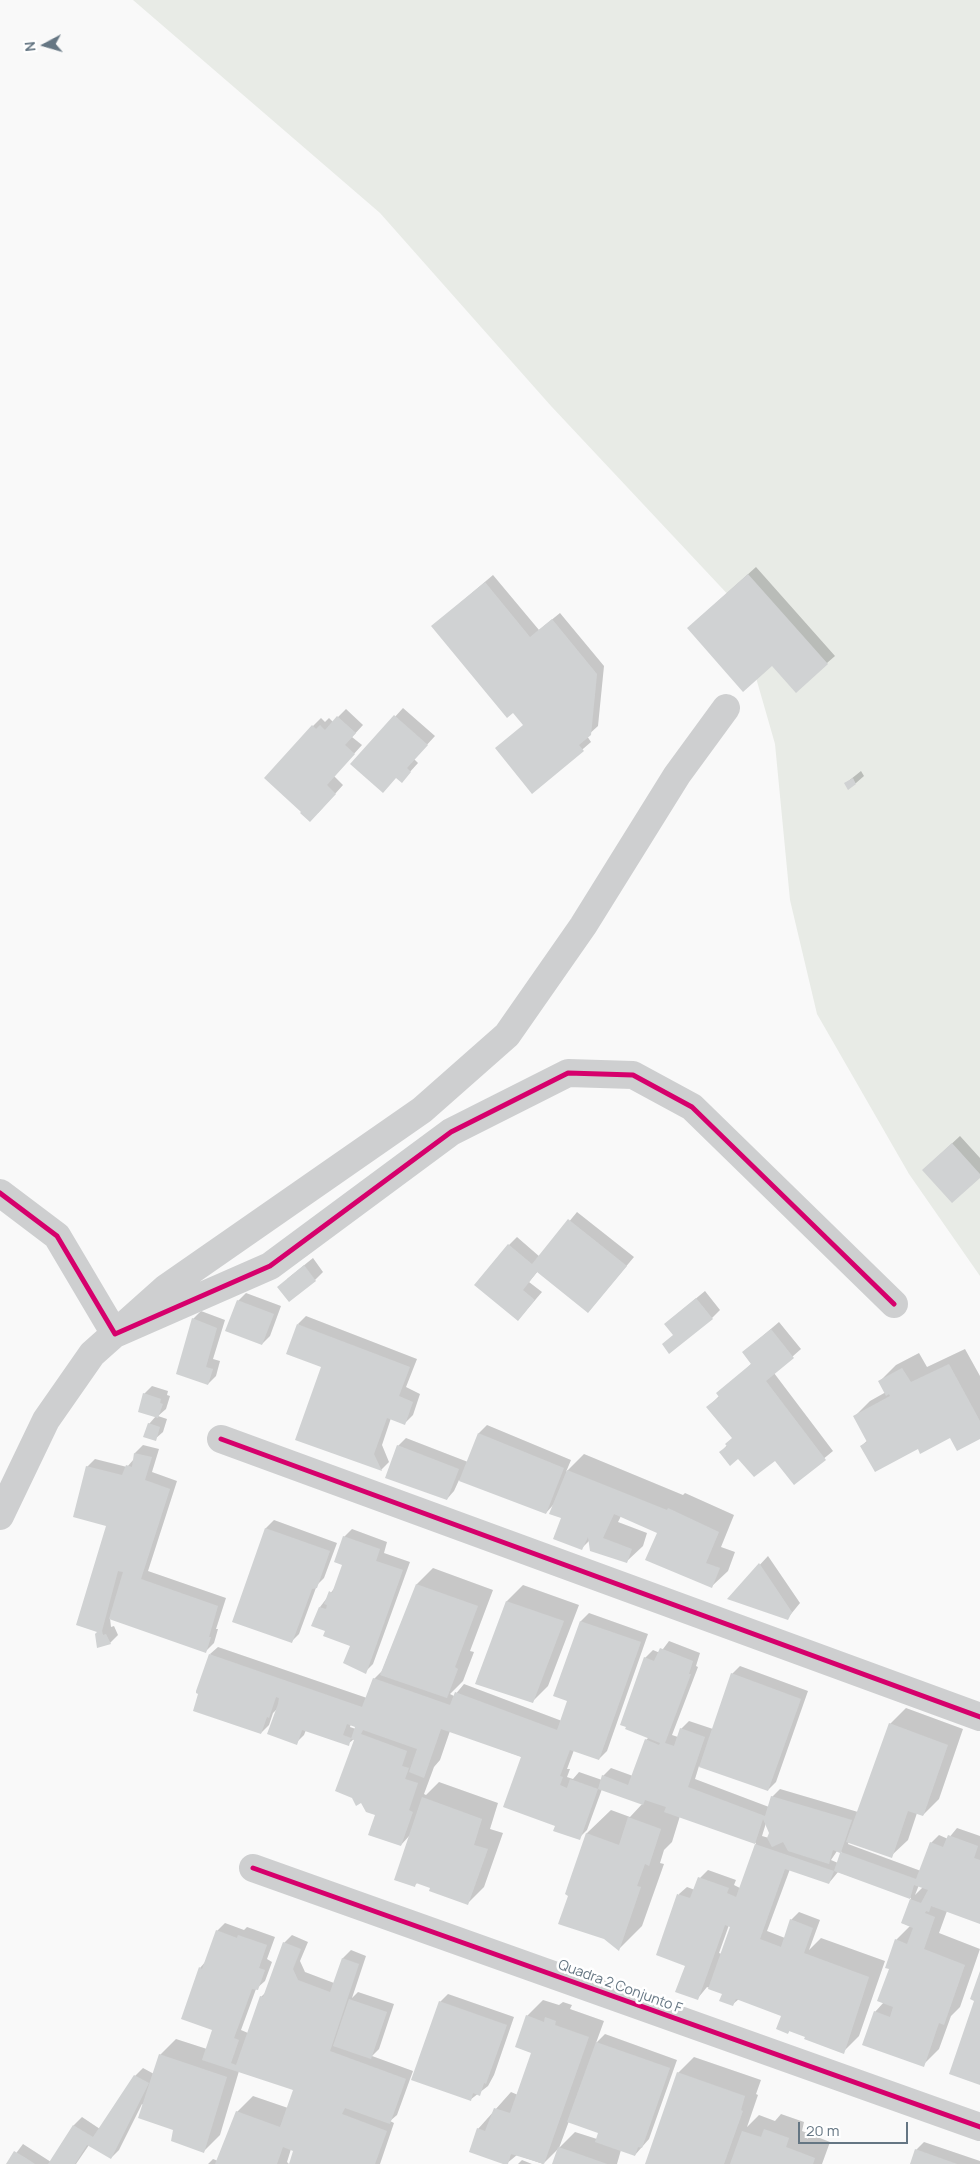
<!DOCTYPE html>
<html>
<head>
<meta charset="utf-8">
<style>
  body { margin:0 }
  #map { position:relative; width:980px; height:2164px; overflow:hidden; background:#f9f9f9; font-family:Manrope,sans-serif }
  canvas { display:block }
  .north { position:absolute; left:20px; top:20px; width:50px; height:50px; -webkit-text-stroke:4px #fff; paint-order:stroke; rotate:264deg; font-size:14px; font-weight:700; line-height:20px; text-align:center; color:#657683 }
  .north::after { content:''; display:block; margin:auto; width:18px; height:22px; background:#657683; clip-path:polygon(50% 0,100% 100%,50% 72%,0 100%) }
  .scale { position:absolute; left:798px; top:2122px; width:110px; height:22px; box-sizing:border-box; border:2px solid #657683; border-top:0; padding-left:6px; font-size:15px; line-height:18px; white-space:nowrap; color:#657683; -webkit-text-stroke:4px #fff; paint-order:stroke }
</style>
</head>
<body>
<div id="map">
<canvas width="980" height="2164"></canvas>
<div class="north">N</div>
<div class="scale">20 m</div>
</div>
<script>
const ctx = document.querySelector('canvas').getContext('2d');
ctx.lineJoin = 'round';
function paint(path, color) { ctx.fillStyle = color; ctx.fill(path, 'evenodd'); }
const poly = rows => new Path2D(rows.map(r => 'M' + r).join(''));
function stroke(path, color, width, dash) { ctx.strokeStyle = color; ctx.lineWidth = width; ctx.lineCap = dash ? 'butt' : 'round'; ctx.setLineDash(dash || []); ctx.stroke(path); }
function write(font, color, halo, rows, align = 'center') {
  ctx.font = font + ' Manrope,sans-serif'; ctx.lineWidth = 5; ctx.setLineDash([]); ctx.textBaseline = 'middle'; ctx.strokeStyle = halo; ctx.fillStyle = color; for (const [text, x, y, turn = 0] of rows) {
    ctx.save(); ctx.translate(x, y); ctx.rotate((+turn || 0) * Math.PI / 180); ctx.textAlign = isNaN(turn) ? turn : align; if (halo) ctx.strokeText(text, 0, 0); ctx.fillText(text, 0, 0); ctx.restore();
  }
}
paint(poly([
  [133,0,980,0,980,1276,909,1174,817,1014,790,900,775,744,734,601,551,406,380,213]
]), '#e8ebe6');
paint(poly([
  [756,567,835,656,827,663,772,664,697,620],
  [493,575,539,630,560,613,604,666,598,726,587,736,591,742,533,792,524,724,433,626],
  [403,708,435,736,414,759,418,763,409,773,397,777,352,764],
  [346,709,363,725,352,737,362,745,334,776,343,785,318,813,313,726,321,718,325,722,329,718,333,722],
  [861,771,864,776,856,783,846,783],
  [960,1136,980,1158,980,1176,932,1162],
  [577,1212,634,1257,588,1312,538,1271,529,1282,542,1292,518,1320,509,1245,517,1237,540,1257],
  [313,1258,323,1272,315,1280,287,1279],
  [705,1291,720,1310,712,1318,674,1335,665,1324],
  [246,1293,281,1306,270,1336,262,1344,238,1301],
  [201,1311,225,1320,213,1359,220,1361,216,1376,208,1384,193,1319],
  [306,1316,417,1359,406,1387,420,1394,413,1415,405,1423,391,1418,382,1445,389,1462,381,1470,298,1324],
  [779,1322,801,1349,774,1373,833,1451,794,1483,775,1460,738,1457,721,1452,733,1438,708,1407,752,1363,752,1345],
  [965,1349,980,1376,980,1438,950,1436,918,1448,861,1446,868,1440,854,1417,870,1401,886,1392,880,1381,896,1365,919,1353,927,1367],
  [152,1386,168,1391,167,1395,170,1396,166,1409,158,1416,167,1419,163,1432,155,1439,149,1424,156,1416,144,1394],
  [487,1425,571,1460,566,1472,584,1454,683,1495,685,1493,734,1515,721,1547,735,1552,728,1571,711,1587,659,1532,621,1516,618,1522,647,1533,643,1546,626,1562,590,1540,582,1548,554,1504,546,1513,459,1480,454,1491,447,1499,398,1446,406,1438,468,1462,479,1433],
  [143,1445,159,1449,152,1472,177,1481,148,1571,226,1598,216,1629,218,1629,214,1643,206,1651,110,1618,111,1627,114,1626,118,1635,110,1643,99,1631,108,1525,87,1467,95,1459,127,1467,134,1459,135,1453],
  [274,1520,337,1543,324,1578,317,1585,299,1634,291,1642,234,1621,266,1528],
  [352,1529,387,1542,384,1553,410,1562,373,1664,365,1672,351,1645,326,1630,320,1607,336,1586,343,1565,344,1537],
  [768,1556,800,1603,787,1619,729,1598],
  [433,1568,493,1590,470,1651,474,1652,463,1681,450,1694,454,1696,464,1684,562,1721,569,1700,581,1621,589,1613,648,1634,607,1751,599,1759,574,1750,567,1769,570,1769,567,1777,573,1779,579,1772,602,1780,603,1776,611,1768,633,1776,646,1740,649,1737,645,1658,653,1650,660,1653,669,1641,700,1653,696,1666,698,1667,672,1735,678,1737,681,1729,689,1721,713,1729,732,1674,740,1666,808,1691,776,1782,768,1790,699,1766,695,1779,769,1807,772,1797,780,1789,858,1812,890,1724,906,1708,963,1729,939,1799,923,1815,917,1813,908,1840,891,1856,849,1841,848,1844,921,1871,931,1843,939,1835,948,1839,957,1828,980,1836,980,1922,947,1911,939,1933,980,1949,960,2007,951,2016,939,2049,923,2065,875,2012,884,2002,896,1940,910,1926,902,1923,911,1898,838,1872,829,1883,790,1869,767,1931,785,1938,791,1920,799,1912,820,1920,809,1950,821,1938,885,1961,859,2036,843,2052,790,2030,788,2033,783,2015,739,1999,733,2004,723,1993,707,1987,698,1998,687,1965,679,1894,687,1887,695,1890,700,1878,708,1870,736,1880,734,1885,740,1888,756,1843,680,1816,672,1842,664,1850,660,1863,664,1864,642,1926,619,1949,570,1895,569,1885,587,1833,611,1810,630,1817,643,1803,602,1789,587,1830,579,1838,556,1825,522,1757,450,1731,440,1760,434,1767,424,1794,426,1795,439,1782,498,1803,490,1829,503,1833,484,1887,468,1903,432,1887,418,1882,415,1885,410,1835,401,1845,377,1815,361,1802,356,1740,354,1739,348,1744,306,1730,304,1735,296,1743,279,1707,273,1713,269,1725,261,1733,210,1654,218,1647,367,1698,374,1679,382,1671,417,1584],
  [351,1724,357,1726,356,1729,350,1727],
  [766,1823,770,1833,769,1838,762,1836],
  [837,1851,842,1852,838,1863,831,1860],
  [919,1885,923,1887,915,1895],
  [729,1925,732,1926,722,1954,719,1953],
  [523,1585,579,1605,548,1686,532,1702,476,1683,507,1601],
  [225,1923,244,1930,247,1927,275,1937,267,1959,272,1962,265,1981,256,1989,241,2030,248,2033,261,1997,267,1991,284,1943,292,1935,308,1942,300,1961,305,1972,334,1983,343,1958,351,1950,366,1956,352,1998,358,1992,394,2004,379,2049,372,2056,413,2071,397,2115,390,2121,394,2123,380,2164,293,2164,295,2151,291,2149,287,2162,289,2164,208,2164,213,2159,218,2161,237,2112,253,2096,288,2108,295,2090,239,2071,220,2135,204,2151,142,2104,119,2150,111,2158,89,2145,76,2164,8,2164,23,2144,51,2162,74,2125,82,2117,100,2129,135,2076,143,2068,154,2074,160,2055,176,2039,207,2049,214,2029,200,1968,206,1961,217,1931],
  [448,1994,514,2017,494,2075,488,2086,470,2100,440,2002],
  [543,2000,559,2005,563,2002,572,2005,570,2009,604,2021,596,2043,605,2034,677,2060,649,2139,635,2155,621,2150,617,2164,553,2164,559,2148,543,2164,517,2155,506,2164,478,2129,511,2092,518,2095,533,2052,527,2016],
  [569,2121,600,2132,597,2139,575,2132,559,2148],
  [694,2057,761,2080,756,2094,758,2095,747,2127,759,2115,775,2121,781,2114,804,2122,802,2131,830,2142,822,2164,647,2164,678,2073],
  [924,2142,980,2161,980,2164,911,2164,916,2150],
  [522,2160,532,2164,518,2164]
]), '#0003');
paint(poly([
  [748,574,828,664,796,693,772,666,743,692,687,628],
  [485,582,530,637,552,619,597,674,591,735,579,745,584,751,532,794,495,748,523,725,513,713,507,718,431,626],
  [394,715,428,745,407,768,411,772,402,783,396,778,383,793,350,764],
  [337,716,356,733,345,745,355,754,327,785,336,794,310,822,300,813,301,812,264,778,312,725,316,729,320,725,325,730],
  [853,778,856,784,848,790,844,783],
  [952,1143,980,1174,980,1178,952,1203,922,1170],
  [568,1219,627,1266,588,1313,537,1272,523,1290,535,1300,518,1321,474,1285,508,1244,532,1264],
  [304,1265,316,1281,289,1302,277,1287],
  [696,1298,713,1319,669,1354,662,1344,673,1335,664,1324],
  [237,1300,274,1314,262,1345,225,1331],
  [192,1318,217,1328,206,1367,213,1369,208,1385,176,1374],
  [297,1324,410,1367,399,1396,413,1402,405,1425,387,1418,374,1454,382,1471,295,1440,321,1367,286,1354],
  [771,1329,794,1358,766,1381,826,1460,794,1485,775,1461,754,1477,738,1459,730,1466,719,1452,727,1446,725,1444,732,1438,706,1407,719,1397,716,1393,751,1364,742,1352],
  [949,1364,980,1421,980,1439,957,1451,950,1438,920,1454,918,1449,875,1472,860,1446,867,1442,853,1416,890,1396,889,1394,886,1396,878,1381,902,1368,911,1382],
  [143,1393,161,1399,160,1403,163,1404,158,1418,138,1412],
  [148,1423,160,1427,156,1441,143,1437],
  [478,1433,564,1468,546,1514,459,1481],
  [397,1445,459,1469,447,1500,385,1478],
  [134,1453,152,1457,145,1480,170,1489,141,1579,218,1606,209,1637,211,1637,206,1653,109,1619,123,1572,118,1571,102,1631,103,1635,106,1634,111,1644,97,1648,95,1634,97,1632,76,1625,106,1526,73,1517,86,1466,122,1475,126,1465,132,1467],
  [567,1470,667,1510,668,1508,719,1532,706,1563,720,1568,712,1588,645,1560,657,1533,614,1514,603,1538,632,1549,627,1563,590,1551,588,1537,582,1550,553,1539,561,1518,549,1514],
  [265,1528,330,1551,317,1588,312,1589,292,1643,232,1622],
  [343,1536,380,1549,376,1561,403,1570,366,1674,343,1663,350,1646,323,1636,325,1631,311,1626,319,1607,326,1609,327,1605,324,1604,329,1591,332,1593,342,1565,334,1562],
  [759,1563,792,1612,788,1620,727,1599],
  [416,1584,478,1606,455,1667,458,1669,447,1698,380,1675],
  [506,1601,564,1621,533,1703,475,1684],
  [580,1621,641,1642,599,1760,570,1750,560,1776,563,1777,560,1785,567,1788,570,1779,598,1789,580,1840,553,1831,555,1826,503,1807,521,1757,441,1729,424,1778,409,1772,417,1749,363,1730,361,1734,407,1751,402,1766,409,1768,405,1779,418,1783,409,1810,413,1812,401,1846,368,1835,375,1815,366,1812,361,1803,356,1806,352,1798,335,1791,354,1740,351,1739,355,1727,347,1724,343,1735,351,1738,349,1746,302,1730,297,1745,267,1734,278,1704,279,1698,276,1697,269,1718,267,1717,261,1734,193,1711,198,1694,196,1693,196,1691,209,1654,362,1707,373,1678,450,1705,455,1692,557,1730,567,1701,553,1696],
  [660,1648,693,1661,689,1674,691,1674,665,1743,674,1746,680,1728,705,1737,688,1787,765,1816,771,1796,852,1820,841,1852,916,1879,930,1842,943,1847,948,1835,978,1846,974,1858,980,1860,980,1924,931,1906,929,1912,926,1911,925,1913,935,1917,924,1949,965,1965,944,2025,939,2023,924,2067,862,2045,874,2011,890,2017,893,2007,877,2001,889,1969,885,1968,895,1939,907,1944,913,1928,901,1923,910,1899,921,1903,928,1890,914,1885,910,1899,834,1871,840,1853,833,1850,829,1864,788,1851,783,1842,772,1847,767,1838,769,1833,763,1819,755,1844,664,1812,666,1807,645,1800,643,1805,598,1789,602,1775,628,1785,645,1739,659,1745,660,1743,625,1729,626,1727,620,1725,644,1657,654,1661],
  [731,1673,801,1699,768,1791,699,1767],
  [889,1723,948,1745,924,1814,923,1816,908,1811,892,1858,846,1842],
  [422,1797,482,1819,474,1845,488,1849,468,1905,429,1891,430,1888,416,1883,415,1887,394,1880],
  [628,1817,661,1829,649,1866,645,1864,637,1886,641,1887,619,1951,604,1939,558,1924,568,1896,565,1894,568,1885,586,1833,619,1845],
  [755,1844,834,1871,829,1884,785,1869,760,1939,781,1947,790,1919,813,1928,804,1953,869,1977,844,2054,804,2039,805,2037,789,2031,788,2034,776,2029,781,2016,736,1999,733,2006,719,2001,722,1994,708,1989,730,1927,725,1925,698,2000,675,1992,685,1966,656,1955,677,1894,690,1898,698,1877,729,1888,727,1893,736,1897],
  [216,1930,237,1938,238,1935,267,1945,259,1968,265,1970,258,1990,252,1989,234,2038,239,2040,231,2063,236,2065,260,1996,263,1997,283,1942,301,1949,293,1969,298,1980,330,1992,342,1958,359,1964,330,2051,406,2079,390,2124,345,2108,342,2114,387,2131,375,2164,289,2164,293,2151,283,2147,277,2164,215,2164,236,2111,280,2127,293,2090,202,2060,212,2030,181,2019,199,1967,202,1969],
  [980,1971,980,2085,949,2074,974,2001,970,1999],
  [349,1999,387,2012,371,2059,333,2046],
  [439,2001,507,2025,486,2084,484,2083,480,2096,473,2093,471,2101,411,2080],
  [526,2015,544,2022,545,2017,556,2021,555,2025,589,2037,544,2164,511,2154,508,2164,503,2164,469,2152,477,2128,485,2131,494,2108,510,2113,531,2053,515,2047],
  [596,2042,670,2068,642,2148,638,2147,635,2156,595,2142,598,2133,567,2122],
  [159,2054,227,2077,204,2153,171,2141,173,2130,138,2118],
  [677,2072,745,2096,741,2110,743,2111,724,2164,645,2164],
  [134,2075,149,2083,111,2159,87,2145,75,2164,48,2164,73,2125,93,2137],
  [764,2129,789,2138,786,2147,815,2158,813,2164,730,2164,742,2131,761,2137],
  [558,2147,576,2153,607,2164,552,2164],
  [915,2149,957,2164,910,2164],
  [14,2151,26,2158,35,2164,6,2164]
]), '#d0d2d3');
stroke(poly([
  [0,1193,57,1236,115,1334,270,1266,451,1132,568,1073,633,1075,692,1107,894,1304],
  [221,1439,980,1717],
  [0,1516,46,1420,92,1354,166,1288,422,1110,507,1035,583,926,677,775,726,708],
  [253,1868,980,2127]
]), '#cecfd0', 28);
stroke(poly([
  [0,1193,57,1236,115,1334,270,1266,451,1132,568,1073,633,1075,692,1107,894,1304],
  [221,1439,980,1717],
  [253,1868,980,2127]
]), '#d6006c', 5);
write('14px', '#657683', '#fff', [
  ["Quadra 2 Conjunto F",620,1987,20]
]);
</script>
</body>
</html>
